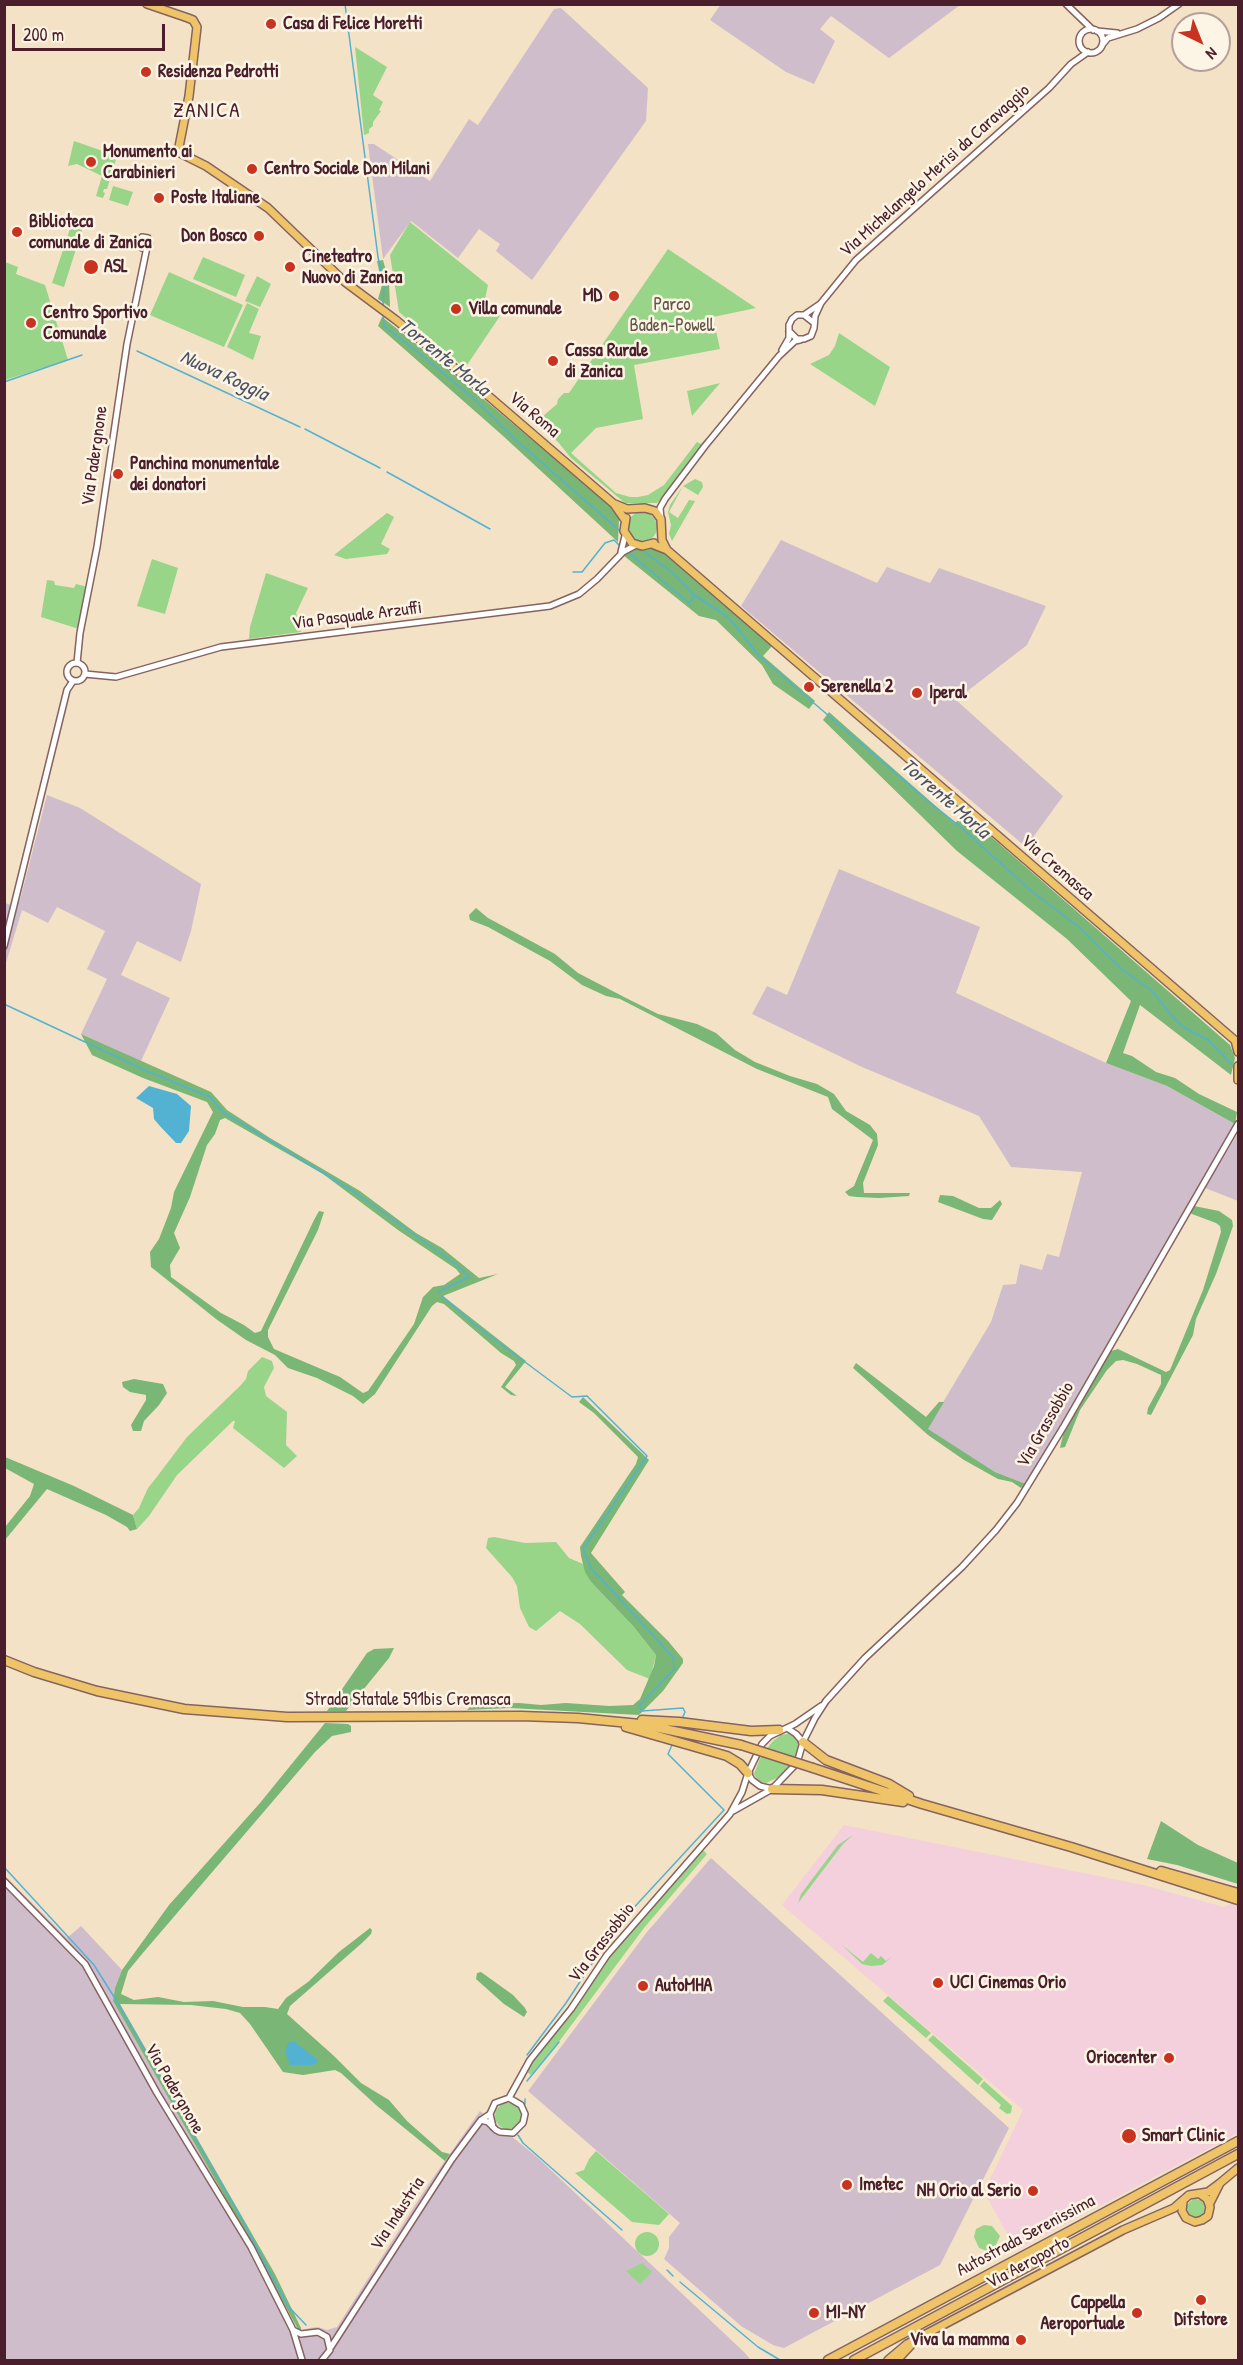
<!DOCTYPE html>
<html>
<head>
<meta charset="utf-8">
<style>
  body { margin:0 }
  #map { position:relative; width:1243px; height:2365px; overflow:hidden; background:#f3e2c5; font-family:"Patrick Hand",sans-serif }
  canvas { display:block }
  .frame { position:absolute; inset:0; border:6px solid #4a1f2b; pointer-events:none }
  .north { position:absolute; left:1171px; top:12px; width:60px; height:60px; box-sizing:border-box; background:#fcf5e5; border:2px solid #b59f9b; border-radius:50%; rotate:137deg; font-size:16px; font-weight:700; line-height:24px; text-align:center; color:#4a1f2b }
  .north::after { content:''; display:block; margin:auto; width:21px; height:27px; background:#c8321e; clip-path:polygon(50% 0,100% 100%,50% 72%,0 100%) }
  .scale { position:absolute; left:12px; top:24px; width:153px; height:27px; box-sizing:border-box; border:3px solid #4a1f2b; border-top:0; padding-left:8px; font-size:18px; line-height:21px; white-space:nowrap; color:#4a1f2b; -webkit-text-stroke:4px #fcf5e5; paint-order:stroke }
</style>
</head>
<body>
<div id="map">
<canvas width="1243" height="2365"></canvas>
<div class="frame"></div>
<div class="north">N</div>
<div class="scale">200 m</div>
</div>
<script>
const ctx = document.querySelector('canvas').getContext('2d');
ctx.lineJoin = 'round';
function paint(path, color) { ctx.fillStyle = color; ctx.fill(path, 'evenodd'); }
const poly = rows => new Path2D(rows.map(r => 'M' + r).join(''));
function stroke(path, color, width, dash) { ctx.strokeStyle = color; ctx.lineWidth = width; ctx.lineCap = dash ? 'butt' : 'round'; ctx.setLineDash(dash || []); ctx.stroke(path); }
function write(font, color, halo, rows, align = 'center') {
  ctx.font = font + ' "Patrick Hand",sans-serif'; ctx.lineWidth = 5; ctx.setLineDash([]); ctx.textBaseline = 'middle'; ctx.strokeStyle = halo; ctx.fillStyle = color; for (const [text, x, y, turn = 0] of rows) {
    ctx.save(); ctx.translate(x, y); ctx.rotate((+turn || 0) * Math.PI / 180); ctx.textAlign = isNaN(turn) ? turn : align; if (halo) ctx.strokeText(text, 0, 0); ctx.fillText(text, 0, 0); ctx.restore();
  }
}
paint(poly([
  [844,1825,1143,1885,1224,1907,1238,1901,1238,2133,1016,2250,984,2192,1023,2110,782,1905]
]), '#f4cfdc');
paint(poly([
  [721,4,960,4,960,5,889,58,831,16,820,29,835,41,814,84,786,72,710,20],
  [561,8,648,88,646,121,532,280,496,251,500,244,479,229,458,258,411,221,383,259,368,144,374,144,430,181,469,119,478,125,554,9],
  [781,540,877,583,887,567,930,583,939,568,1046,606,1027,645,956,700,1063,796,1026,847,741,606],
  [47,795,80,808,201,884,191,931,181,962,137,941,121,975,170,998,141,1061,81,1034,107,979,87,969,105,931,57,907,48,923,22,910,5,966,5,903,11,905,20,900],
  [839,869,980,927,956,993,1106,1063,1167,1086,1235,1124,1026,1484,995,1472,927,1429,991,1322,1003,1285,1016,1284,1020,1264,1042,1270,1047,1254,1059,1257,1082,1172,1011,1167,979,1116,862,1067,752,1014,767,986,787,995],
  [1238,1133,1238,1201,1205,1188],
  [711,1858,1009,2128,940,2265,784,2348,773,2345,741,2326,664,2259,669,2248,669,2237,680,2223,528,2091,647,1932],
  [4,1875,67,1938,81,1926,122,1970,115,1988,113,2001,245,2232,298,2332,309,2328,318,2327,327,2330,337,2327,430,2182,480,2111,537,2157,744,2352,751,2360,5,2360]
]), '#d0bdcc');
paint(poly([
  [355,47,387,67,373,95,383,102,379,110,381,111,373,122,373,126,369,129,369,133,364,135],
  [74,141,117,156,107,189,104,189,103,192,105,193,103,198,96,196,102,176,77,164,68,166],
  [113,186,133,192,128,206,109,200],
  [410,222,488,285,484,304,500,316,467,365,460,364,399,312,390,255],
  [72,223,83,227,64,287,52,283],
  [668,249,756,308,713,317,720,349,634,365,643,419,596,428,571,453,616,493,630,497,638,497,648,495,664,485,697,442,701,444,706,438,703,446,664,497,657,503,625,503,571,458,558,442,534,424,557,404,558,399,564,393,569,393],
  [203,257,245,275,236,297,193,279],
  [5,262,18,267,16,274,45,285,68,360,5,380],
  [169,272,243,305,224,347,150,315],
  [257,276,271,284,260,307,245,301],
  [247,303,259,309,249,333,261,336,253,360,227,347],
  [839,333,890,367,875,406,810,364,829,355,835,346],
  [720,383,692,416,687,391],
  [695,479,702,482,703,487,698,495,683,486,669,512,678,518,689,500,695,501,672,541,669,534,671,525,668,512,670,505,683,486],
  '627 527a15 15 0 1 1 30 0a15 15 0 1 1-30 0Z',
  [387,513,394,517,381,544,390,549,387,554,346,559,334,555],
  [152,559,178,568,165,614,137,606],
  [266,573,308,588,296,613,301,632,249,639,250,627],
  [47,580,54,581,55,585,74,588,76,584,88,587,79,629,41,617],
  [262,1357,272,1361,274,1368,264,1387,266,1396,287,1412,286,1445,297,1456,284,1468,233,1428,235,1421,233,1421,177,1475,149,1516,137,1529,133,1515,139,1508,148,1488,156,1478,187,1437,241,1385,246,1379,248,1371],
  [494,1537,525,1543,556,1542,569,1558,583,1564,591,1582,633,1626,656,1655,650,1679,627,1670,580,1624,560,1611,536,1631,529,1627,520,1608,517,1586,512,1577,486,1548,488,1538],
  [791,1733,797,1738,800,1747,799,1754,791,1766,777,1778,766,1783,759,1782,754,1774,761,1756,773,1741,781,1735],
  [853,1835,843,1844,798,1903,801,1894,838,1845],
  [702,1849,707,1854,644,1928,558,2043,531,2075,526,2071,536,2056,607,1957],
  [842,1945,863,1962,871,1953,878,1959,881,1956,886,1961,893,1956,882,1965,871,1966,862,1964],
  [888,1996,931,2033,926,2038,883,2001],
  [933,2035,983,2079,978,2085,928,2040],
  [984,2081,1012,2106,1011,2113,1007,2114,999,2108,1001,2105,980,2086],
  '495 2116a13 13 0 1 1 26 0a13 13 0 1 1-26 0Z',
  [596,2151,669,2214,659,2225,632,2222,575,2173,584,2170,589,2159],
  '1187 2208a9 9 0 1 1 18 0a9 9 0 1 1-18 0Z',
  [984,2225,992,2226,1000,2236,995,2247,987,2251,979,2248,974,2237,976,2229],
  '635 2244a12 12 0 1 1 24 0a12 12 0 1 1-24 0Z',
  [642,2263,652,2272,640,2284,626,2271]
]), '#98d589');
paint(poly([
  [383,260,389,282,390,307,378,299,382,285,377,261],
  [382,317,449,370,613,508,619,519,618,542,502,435,378,326],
  [648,547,660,550,773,645,763,656,815,701,809,709,773,684,762,665,716,620,699,616,623,555,629,548],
  [829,712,955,823,965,814,1230,1045,1235,1058,1231,1075,1140,1005,1123,1053,1132,1056,1156,1072,1175,1078,1199,1094,1237,1112,1235,1124,1167,1086,1106,1063,1131,1001,1067,939,957,851,823,720],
  [476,908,488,918,555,954,578,973,626,998,658,1014,697,1024,716,1033,735,1050,755,1062,790,1076,817,1084,834,1094,846,1111,870,1125,877,1134,878,1145,863,1183,864,1193,910,1193,909,1196,879,1198,857,1197,849,1196,845,1192,854,1186,873,1140,832,1109,828,1097,757,1069,620,999,606,996,582,985,550,961,488,927,470,920,469,915],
  [81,1034,211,1092,227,1110,270,1138,360,1191,416,1233,442,1248,479,1278,498,1274,443,1296,526,1361,505,1387,517,1396,511,1395,501,1387,516,1365,514,1361,501,1353,444,1304,437,1302,432,1306,375,1394,363,1404,353,1396,317,1378,288,1368,275,1355,246,1340,216,1319,151,1267,150,1252,159,1239,171,1208,174,1192,213,1112,207,1102,143,1078,92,1055],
  [225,1118,323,1174,398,1230,456,1269,460,1274,444,1285,433,1287,423,1297,414,1324,368,1391,363,1393,340,1377,274,1349,268,1337,268,1330,318,1230,324,1212,319,1211,314,1220,261,1331,255,1333,244,1325,221,1313,171,1277,170,1265,180,1248,174,1233,190,1197,207,1145,215,1134,220,1120],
  [940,1195,953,1196,979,1208,991,1208,1000,1200,1002,1204,992,1220,983,1219,938,1202],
  [1194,1206,1219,1211,1232,1220,1233,1226,1216,1274,1196,1319,1193,1335,1151,1415,1147,1414,1148,1408,1161,1384,1161,1375,1137,1364,1123,1360,1116,1361,1107,1370,1080,1410,1065,1447,1060,1448,1063,1435,1111,1351,1118,1349,1166,1372,1170,1370,1203,1290,1221,1232,1220,1226,1216,1223,1192,1214,1190,1212],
  [856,1363,926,1417,939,1402,944,1402,928,1429,995,1472,1026,1484,1021,1488,1012,1482,998,1479,964,1460,928,1435,853,1368],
  [134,1379,163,1384,167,1393,159,1405,144,1421,141,1431,133,1431,131,1425,146,1400,146,1395,130,1392,123,1387,122,1382],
  [583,1397,649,1460,591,1553,625,1592,622,1595,668,1641,683,1659,683,1663,663,1691,639,1715,510,1708,467,1710,473,1704,519,1703,541,1705,566,1703,609,1706,633,1705,640,1699,654,1666,656,1655,633,1626,591,1582,585,1572,581,1556,580,1547,636,1464,638,1457,594,1413,579,1402],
  [5,1457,74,1486,133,1515,137,1529,130,1531,127,1527,106,1515,47,1489,5,1540,5,1527,30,1496,34,1484,5,1468],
  [394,1648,389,1658,346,1711,327,1711,367,1653,374,1649],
  [325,1723,348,1724,351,1726,351,1732,332,1736,315,1752,142,1954,128,1971,121,1994,134,2000,158,1997,184,2002,213,2001,243,2007,265,2007,278,2009,286,1998,308,1982,339,1952,370,1928,372,1930,371,1934,362,1943,290,2006,287,2014,334,2056,361,2083,389,2100,407,2121,442,2152,450,2154,445,2161,376,2105,341,2073,335,2070,303,2075,283,2072,250,2024,240,2013,226,2009,191,2005,120,2004,275,2274,301,2328,300,2333,245,2232,113,2001,115,1988,122,1970,169,1905,260,1803],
  [1161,1821,1198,1845,1238,1863,1238,1884,1177,1865,1147,1859],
  [481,1972,513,1995,525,2008,527,2012,524,2017,504,2004,476,1979,477,1973]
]), '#7ab675');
paint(poly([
  [149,1086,177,1094,191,1106,189,1131,181,1143,176,1143,159,1125,154,1119,153,1108,136,1098],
  [289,2042,295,2042,319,2061,313,2065,290,2065,285,2051]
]), '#53b2d2');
stroke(poly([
  [345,4,378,257,384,285,383,306],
  [383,313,384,326,419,353,473,398,517,441,620,531],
  [137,351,300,427],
  [4,382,82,355],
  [305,429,380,468],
  [387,472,490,529],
  [643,551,673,573,694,595,721,612,732,621,759,656,928,801,962,828,1029,889,1080,928,1124,971,1151,990,1172,1016,1183,1027,1208,1040,1232,1065],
  [628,552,689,603,694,596],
  [573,572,582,572,605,543,614,540,620,546],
  [4,1004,147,1071,210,1097,223,1112,356,1193,457,1265,469,1277,438,1292],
  [442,1296,474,1324,572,1397,587,1396,647,1456,583,1549,591,1568,673,1657,674,1669,639,1706,642,1711,683,1708,685,1712,682,1719],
  [4,1867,94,1965,116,2000,243,2221,288,2306,306,2325],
  [527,2055,566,2003,616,1927,724,1810,668,1754,672,1745],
  [527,2081,559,2042],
  [525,2104,525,2099],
  [518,2135,523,2143,622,2230],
  [667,2270,673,2276],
  [680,2282,758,2347,780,2360],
  [798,2360,799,2360]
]), '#53b2d2', 1.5);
const minor = poly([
  [1066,4,1093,30],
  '1079 41a12 12 0 1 1 24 0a12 12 0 1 1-24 0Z',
  [1097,31,1117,33],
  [1102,45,1108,38,1137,29,1159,18,1179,4],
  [804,315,820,304],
  [789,331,797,339,804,339,811,336,814,328,815,316,821,303,856,260,1049,88,1071,64,1088,52],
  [782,350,789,338,789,325,792,319,797,315,804,315,813,322],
  [661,519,660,508,665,499,705,446,779,356,795,341,800,340],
  [621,552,625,536],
  [77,663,80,633,97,547,127,344,147,247,150,244,148,238,142,237,138,241,139,245,142,248,147,247],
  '67 672a9 9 0 1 1 18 0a9 9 0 1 1-18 0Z',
  [85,674,116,677,221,647,550,606,579,594,597,579,623,552,636,545],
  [4,946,67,690,73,681],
  [787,1728,796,1734,803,1742,797,1763,772,1789,760,1786,752,1780,748,1773,762,1744,770,1736,795,1724,821,1706],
  [803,1742,815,1718,826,1701,865,1658,962,1567,996,1530,1017,1503,1064,1426,1238,1124],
  [733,1811,772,1789],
  [4,1881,85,1964,157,2093,251,2247,293,2330,302,2360],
  [509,2098,530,2060,571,2009,607,1955,730,1814,742,1792,748,1773],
  [481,2120,488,2122,496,2130,500,2132,513,2133,523,2123,525,2114,521,2105,509,2098,495,2103,490,2114,493,2127],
  [293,2330,301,2334,318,2332,327,2337,330,2350,322,2360],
  [331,2347,452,2159,481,2120,490,2114]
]);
const major = poly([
  [147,4,188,18,193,20,197,27,189,96,178,152,206,166,268,208,345,282,396,320,478,387,614,504,625,520],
  [615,504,627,509,645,508,655,511,661,519,662,540,667,550],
  [626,518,624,531,632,543,642,546,654,543],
  [652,544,667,550,1238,1043],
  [1235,1040,1238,1052],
  [1238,1066,1238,1080],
  [1183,2202,1182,2211,1186,2218,1195,2222,1202,2220,1208,2216,1210,2207,1207,2199,1200,2194],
  [1210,2203,1220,2183,1238,2168],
  [888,2360,907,2344,1123,2230,1174,2208,1189,2195,1208,2192,1220,2183],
  [897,2360,911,2345]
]);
const highway = poly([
  [4,1660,34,1672,97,1691,184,1709,287,1717,521,1716,578,1718,640,1724,741,1745],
  [642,1720,679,1722,751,1731,779,1730],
  [626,1727,727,1756,740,1764,748,1773],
  [803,1742,826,1760,889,1784,909,1796],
  [813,1768,922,1804,1071,1847,1238,1900],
  [772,1789,822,1790,903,1802],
  [1161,1871,1238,1893],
  [828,2360,1238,2141],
  [854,2360,1238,2154]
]);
stroke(minor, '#856361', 8);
stroke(major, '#856361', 10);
stroke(highway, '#856361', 11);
stroke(minor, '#fff', 5);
stroke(major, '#efc469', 7);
stroke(highway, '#efc469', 8);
const highwayBridge = poly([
  [741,1745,813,1768]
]);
stroke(highwayBridge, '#856361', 11, []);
stroke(highwayBridge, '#efc469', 8);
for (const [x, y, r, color] of [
  [271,24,6,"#c8321e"],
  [146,72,6,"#c8321e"],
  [91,162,6,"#c8321e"],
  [252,169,6,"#c8321e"],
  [159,198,6,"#c8321e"],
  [17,232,6,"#c8321e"],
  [259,236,6,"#c8321e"],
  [91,267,8,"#c8321e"],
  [290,267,6,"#c8321e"],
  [614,296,6,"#c8321e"],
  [456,309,6,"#c8321e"],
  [31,323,6,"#c8321e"],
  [553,361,6,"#c8321e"],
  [118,474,6,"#c8321e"],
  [809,687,6,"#c8321e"],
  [917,693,6,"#c8321e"],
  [938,1983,6,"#c8321e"],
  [643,1986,6,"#c8321e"],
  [1169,2058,6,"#c8321e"],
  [1129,2136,8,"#c8321e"],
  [847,2185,6,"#c8321e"],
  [1033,2191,6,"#c8321e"],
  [1201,2300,6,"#c8321e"],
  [814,2313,6,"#c8321e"],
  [1137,2313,6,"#c8321e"],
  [1021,2340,6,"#c8321e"]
]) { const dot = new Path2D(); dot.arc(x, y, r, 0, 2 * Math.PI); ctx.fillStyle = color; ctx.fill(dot); stroke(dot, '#fcf5e5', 2); }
write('bold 18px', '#4a1f2b', '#fcf5e5', [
  ["Casa di Felice Moretti",283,24],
  ["Residenza Pedrotti",158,72],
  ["Monumento ai",103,152],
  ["Carabinieri",103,173],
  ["Centro Sociale Don Milani",264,169],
  ["Poste Italiane",171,198],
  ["Biblioteca",29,222],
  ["comunale di Zanica",29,243],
  ["Don Bosco",247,236,"right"],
  ["Cineteatro",302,257],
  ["Nuovo di Zanica",302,278],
  ["ASL",104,267],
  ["MD",602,296,"right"],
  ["Villa comunale",468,309],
  ["Centro Sportivo",43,313],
  ["Comunale",43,334],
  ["Cassa Rurale",565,351],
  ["di Zanica",565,372],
  ["Panchina monumentale",130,464],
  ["dei donatori",130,485],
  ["Serenella 2",821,687],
  ["Iperal",929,693],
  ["UCI Cinemas Orio",950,1983],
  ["AutoMHA",655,1986],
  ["Oriocenter",1157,2058,"right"],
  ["Smart Clinic",1142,2136],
  ["Imetec",859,2185],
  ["NH Orio al Serio",1021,2191,"right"],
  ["Cappella",1125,2303,"right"],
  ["Aeroportuale",1125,2324,"right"],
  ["MI-NY",826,2313],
  ["Difstore",1201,2320,"center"],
  ["Viva la mamma",1009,2340,"right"]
], 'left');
write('18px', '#4a1f2b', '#fcf5e5', [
  ["Via Michelangelo Merisi da Caravaggio",935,171,-42],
  ["Via Roma",534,415,40],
  ["Via Padergnone",95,456,-82],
  ["Via Pasquale Arzuffi",357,616,-7],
  ["Via Cremasca",1057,868,41],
  ["Via Grassobbio",1046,1425,-60],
  ["Strada Statale 591bis Cremasca",408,1700],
  ["Via Grassobbio",602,1943,-52],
  ["Via Padergnone",174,2089,60],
  ["Via Industria",398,2214,-57],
  ["Autostrada Serenissima",1026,2236,-28],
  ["Via Aeroporto",1028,2263,-28]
]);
write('18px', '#615647', '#fcf5e5', [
  ["Parco",672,305],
  ["Baden-Powell",672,326]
]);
write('italic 20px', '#4d5265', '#fcf5e5', [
  ["Torrente Morla",444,358,39],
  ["Nuova Roggia",224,376,25],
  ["Torrente Morla",945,799,41]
]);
ctx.letterSpacing = '1.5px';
write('21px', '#4a1f2b', '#fcf5e5', [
  ["ZANICA",207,111]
]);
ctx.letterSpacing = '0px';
</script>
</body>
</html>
